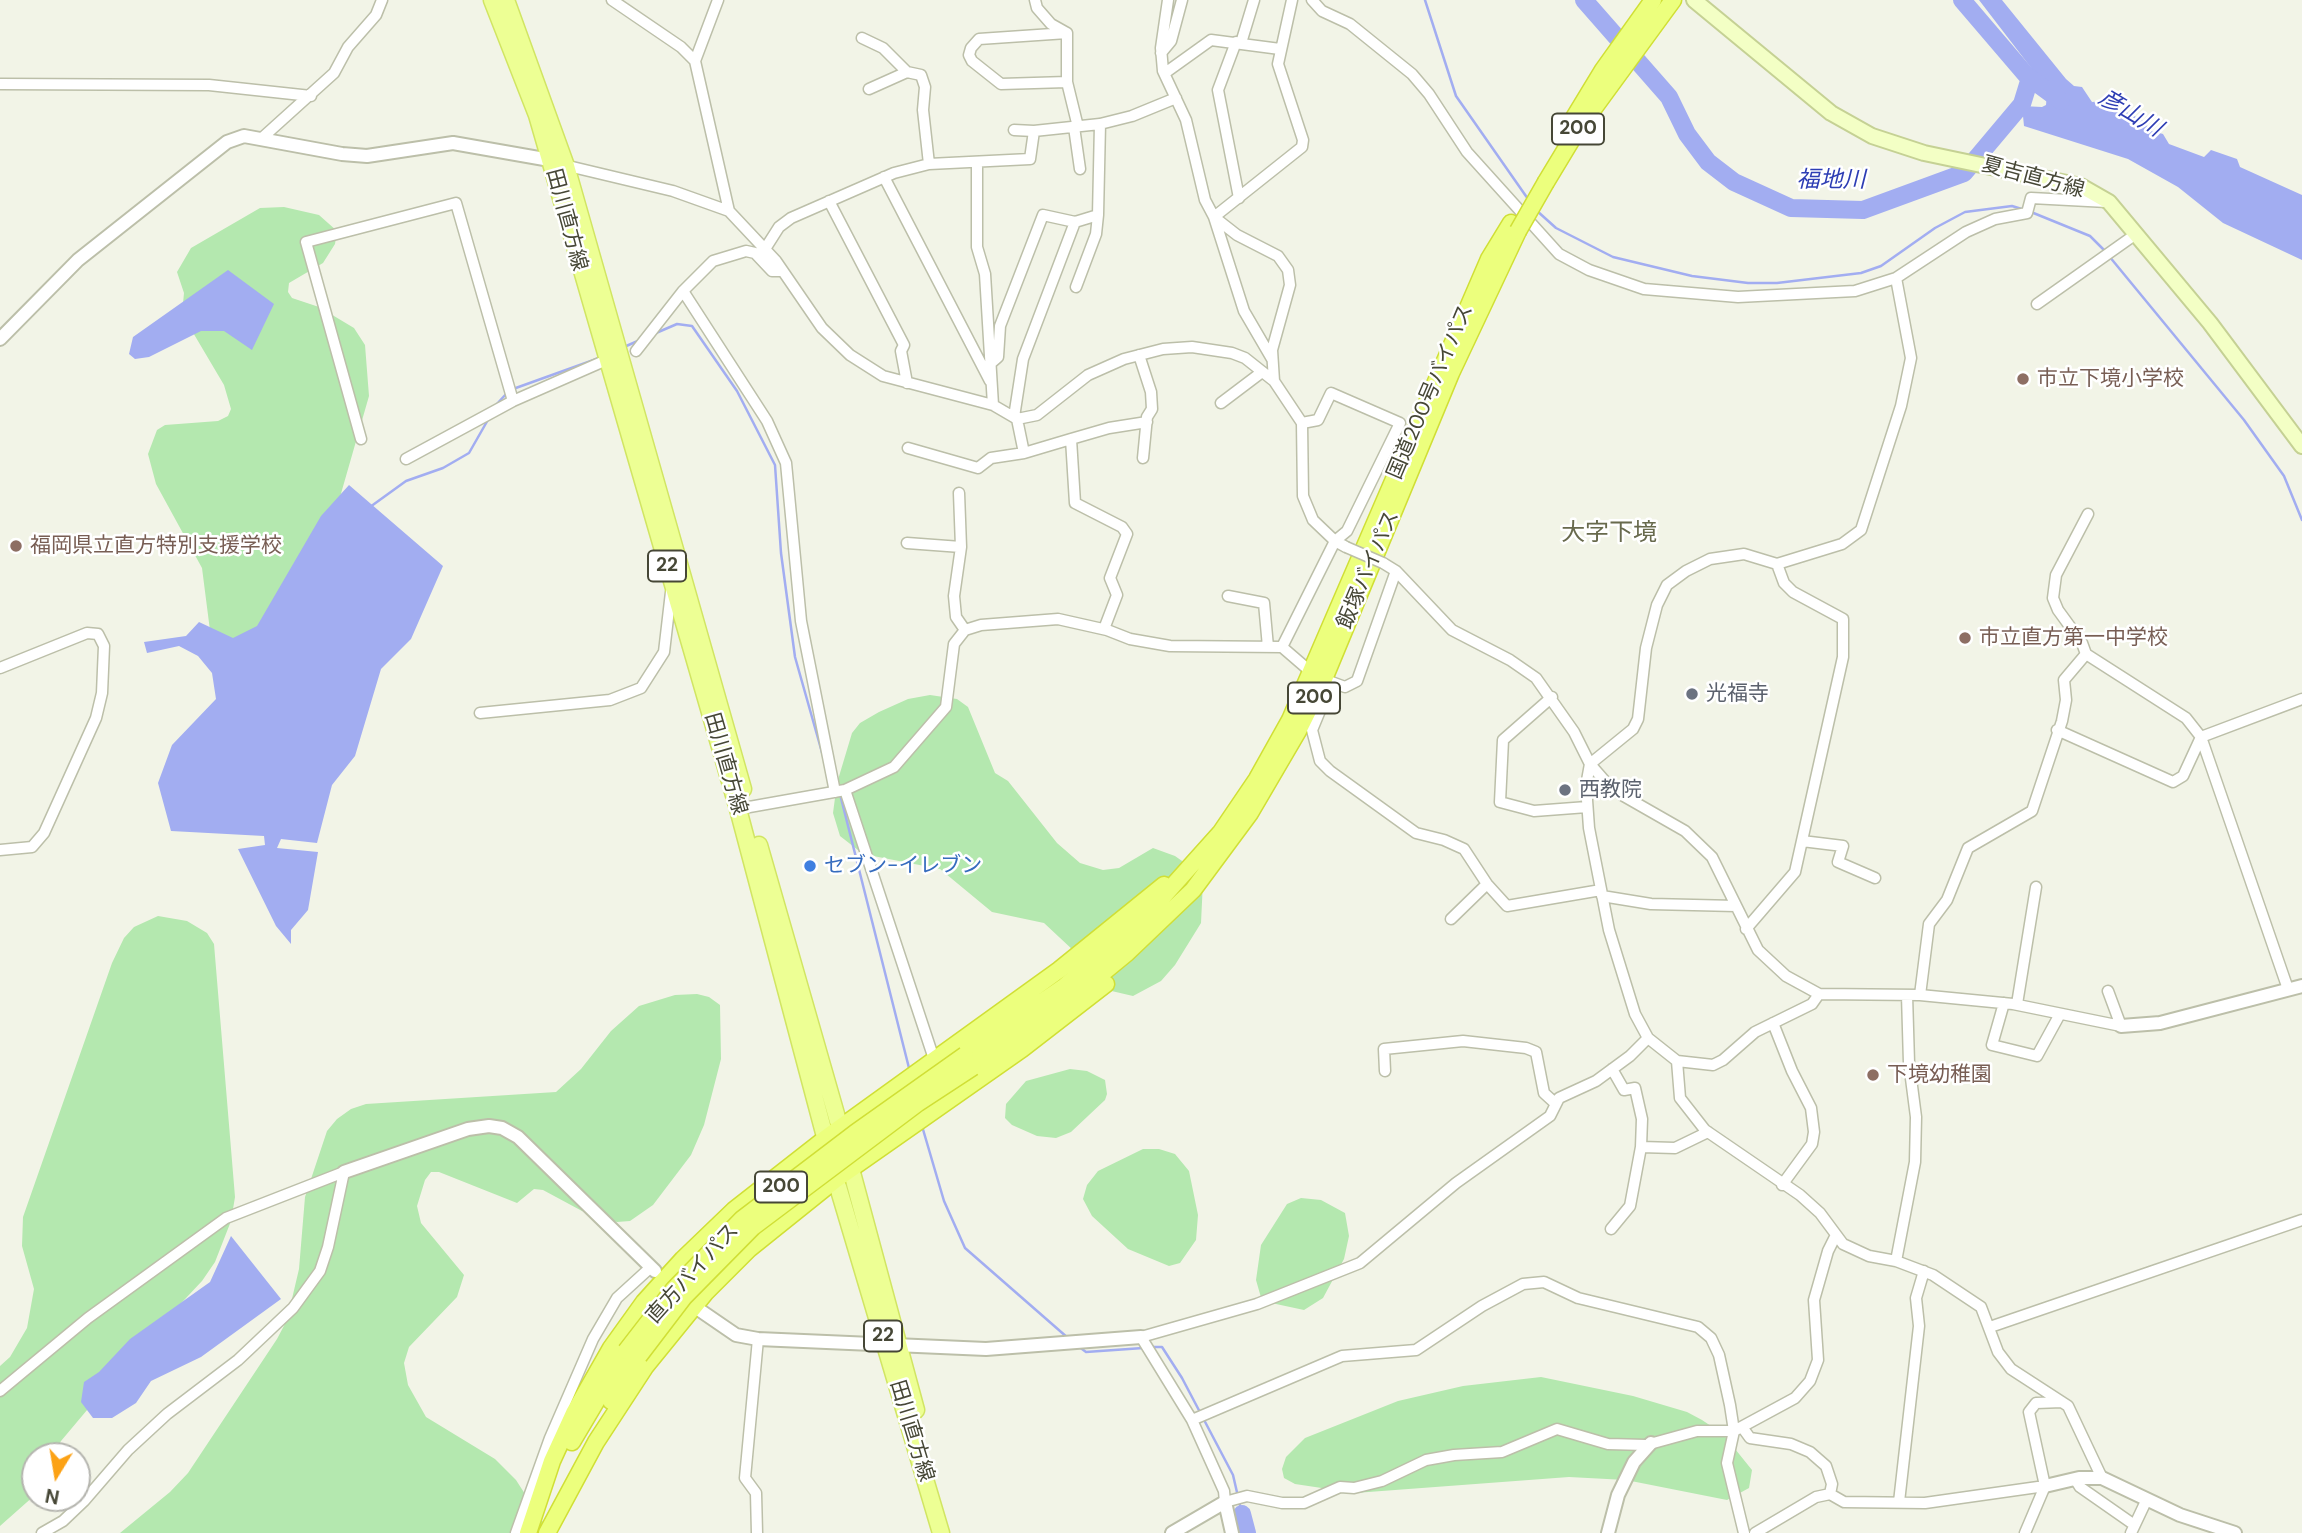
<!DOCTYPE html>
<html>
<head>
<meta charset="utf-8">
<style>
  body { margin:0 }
  #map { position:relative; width:2302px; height:1533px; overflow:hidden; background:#f2f4e7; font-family:"DM Sans",sans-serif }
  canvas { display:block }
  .north { position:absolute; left:21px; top:1442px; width:70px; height:70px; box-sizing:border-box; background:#fff; border:2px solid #b5b5af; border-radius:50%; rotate:191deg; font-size:19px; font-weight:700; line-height:28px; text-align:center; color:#464736 }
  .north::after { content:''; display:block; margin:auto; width:24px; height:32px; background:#fca215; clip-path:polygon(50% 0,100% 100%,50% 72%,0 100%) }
</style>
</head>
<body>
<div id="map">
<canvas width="2302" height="1533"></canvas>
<div class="north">N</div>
</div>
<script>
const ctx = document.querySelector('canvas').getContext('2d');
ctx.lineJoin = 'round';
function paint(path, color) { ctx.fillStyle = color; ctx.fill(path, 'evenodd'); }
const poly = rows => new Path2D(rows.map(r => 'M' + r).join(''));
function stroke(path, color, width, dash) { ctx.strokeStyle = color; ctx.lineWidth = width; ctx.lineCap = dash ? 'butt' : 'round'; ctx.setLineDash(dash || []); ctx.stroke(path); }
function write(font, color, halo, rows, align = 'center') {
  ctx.font = font + ' "DM Sans","Noto Sans JP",sans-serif'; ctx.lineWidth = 5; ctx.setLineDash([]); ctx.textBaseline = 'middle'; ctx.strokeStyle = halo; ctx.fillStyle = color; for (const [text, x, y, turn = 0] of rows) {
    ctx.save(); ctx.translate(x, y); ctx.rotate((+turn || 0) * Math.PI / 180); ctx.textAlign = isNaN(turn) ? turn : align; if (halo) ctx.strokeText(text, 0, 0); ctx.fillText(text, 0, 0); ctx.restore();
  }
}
paint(poly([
  [284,207,319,215,337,231,335,244,323,263,289,283,288,292,292,298,319,307,354,328,365,345,369,396,338,504,273,633,213,654,202,568,156,484,148,454,157,430,165,425,218,421,228,416,231,409,224,385,182,314,184,293,177,272,191,248,260,208],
  [930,695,957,699,968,707,995,773,1008,781,1057,843,1080,863,1103,870,1119,868,1153,848,1175,856,1192,868,1203,881,1201,923,1175,965,1161,981,1133,996,1103,989,1081,966,1074,951,1044,923,992,912,940,869,863,854,840,836,833,813,837,783,852,733,860,723,879,712,908,699],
  [158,916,187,921,207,933,214,944,235,1197,231,1221,215,1262,202,1281,140,1347,61,1441,53,1456,35,1456,35,1495,0,1526,0,1366,10,1357,27,1328,34,1289,22,1246,23,1217,112,963,124,938,134,927],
  [697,994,709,997,720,1005,721,1059,704,1125,691,1155,653,1205,630,1221,617,1222,582,1211,543,1190,534,1189,517,1203,439,1172,431,1172,425,1180,417,1206,421,1223,464,1275,457,1297,409,1347,404,1363,408,1385,426,1417,495,1459,516,1480,550,1533,120,1533,170,1492,188,1473,277,1339,287,1320,299,1269,305,1197,327,1131,337,1119,351,1109,366,1104,556,1092,581,1069,611,1031,639,1006,675,995],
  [1070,1069,1087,1071,1105,1080,1107,1094,1105,1100,1071,1132,1056,1138,1037,1136,1012,1125,1005,1118,1006,1104,1026,1081],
  [1143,1149,1159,1149,1175,1154,1189,1171,1198,1215,1196,1240,1180,1263,1169,1266,1128,1249,1092,1216,1083,1199,1087,1185,1098,1171],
  [1301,1198,1321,1200,1345,1213,1349,1236,1344,1259,1323,1298,1304,1310,1262,1301,1256,1280,1261,1245,1287,1204],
  [1541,1377,1633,1396,1687,1412,1702,1420,1723,1434,1752,1470,1749,1488,1727,1500,1626,1480,1569,1477,1355,1493,1295,1484,1284,1478,1282,1469,1286,1457,1305,1438,1398,1401,1463,1386]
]), '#b4e8af');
paint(poly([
  [1979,0,2002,0,2066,79,2074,86,2082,87,2092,102,2105,101,2146,122,2149,130,2163,134,2169,144,2204,157,2211,150,2237,159,2240,167,2302,195,2302,260,2223,223,2178,187,2128,159,2024,126,2022,106,2042,107,2046,105,2047,94,2032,69],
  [228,270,274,304,252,350,224,331,201,331,149,357,135,359,129,354,133,337],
  [349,485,443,566,411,639,381,669,355,756,332,785,317,843,281,839,277,848,318,852,308,910,291,930,291,944,276,926,238,849,265,845,264,836,171,831,158,783,172,745,216,699,212,673,198,656,179,646,147,653,144,642,186,636,199,622,233,638,257,626,321,516],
  [231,1236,281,1299,201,1357,151,1381,136,1403,112,1418,93,1418,81,1402,84,1382,99,1372,130,1339,210,1282]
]), '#a2adf1');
stroke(poly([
  [1425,0,1456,96,1528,199],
  [1536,210,1556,228,1613,257,1692,276,1748,283,1777,283,1861,273,1881,266,1935,228,1965,212,2012,206,2025,210],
  [2031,212,2090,236,2105,251],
  [2109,256,2244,420,2284,476,2302,520],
  [656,333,677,324,692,326,737,391,775,465,781,553,795,657,823,756],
  [624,347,640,340],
  [513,389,602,357],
  [495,406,507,393],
  [370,507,406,481,443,468,469,453,489,418],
  [840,794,910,1072],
  [922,1126,944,1201,965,1248,1068,1338],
  [1078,1346,1086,1352,1143,1348],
  [1153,1347,1162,1347,1182,1378,1233,1475,1242,1514]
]), '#a2adf1', 2.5);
stroke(poly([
  [1584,0,1669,97,1687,134,1708,162,1734,182,1791,208,1863,210,1964,173,2022,104,2030,78],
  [1962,0,2027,76,2061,101],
  [1242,1514,1247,1533]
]), '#a2adf1', 18);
const minor = poly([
  [612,0,681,47,695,61,729,211],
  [1035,0,1037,8,1051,24,1067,33],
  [1168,0,1161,48,1163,71,1186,120,1205,200,1214,217,1237,235,1278,256,1288,270,1290,285,1272,350,1274,381,1302,423],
  [1312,0,1322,11,1350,24,1412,74,1429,94,1467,152,1559,254,1589,270,1644,289,1738,297,1855,291,1896,278,1966,232,1995,219,2027,213,2031,198,2107,202],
  [862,38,883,48,907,72],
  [1236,42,1218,90,1239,198],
  [1241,43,1254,0],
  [1161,53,1171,41,1182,0],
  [695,61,718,0],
  [1165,73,1211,40,1280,49],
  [1067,82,1001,84,972,61,969,55,971,48,979,39,1067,33,1067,82,1078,127],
  [0,84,209,85,311,96],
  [869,89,907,72,921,75,925,87,923,110,929,164],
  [1074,127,1080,169],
  [1014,130,1034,131],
  [262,138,334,73,348,47,376,15,382,0],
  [977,162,977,247,985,274,993,405],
  [564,165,673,191,729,211,776,261,822,328,850,355,883,376,993,405,1017,419,1037,415,1088,375,1124,359,1163,349,1192,347,1232,353,1245,358,1274,381],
  [884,177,990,381],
  [829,201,904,345,901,351,907,383],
  [765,249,779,227,791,218,894,173,929,164,1030,159,1034,131,1100,124,1132,116,1176,98],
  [1076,287,1096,234,1098,215],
  [683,291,767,421,786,463,801,621,835,792],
  [2037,304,2136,234],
  [636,351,683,291,713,261,746,251,755,253,772,271,782,271],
  [1139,355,1151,392,1152,409,1147,417,1143,458],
  [1272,359,1244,311,1214,217,1302,147,1303,140,1278,64,1292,0],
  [990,364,998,357,1000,326,1043,215,1075,222,1098,215,1100,124],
  [1221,403,1262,372],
  [1014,417,1023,359,1075,222],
  [1017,419,1024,453,1071,439,1075,503,1122,527,1127,534,1110,578,1117,595,1104,629],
  [361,439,306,242,456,203,513,401],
  [1071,439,1109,428,1147,422],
  [908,448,978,468,991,458,1024,453],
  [406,459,513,401,611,358],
  [959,493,961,547],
  [2088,514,2056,575,2053,598,2058,610,2082,643,2086,654,2186,718,2201,737,2288,989],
  [907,543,961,547,954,596,956,617,965,630],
  [1383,563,1396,571,1452,630,1510,660,1536,678,1574,732,1590,764,1604,780,1622,795,1685,831,1712,857,1758,950,1786,976,1819,994,1920,995,2013,1004,2121,1026,2108,991],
  [1228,596,1264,603,1268,647],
  [1282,647,1335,541,1347,531,1400,423,1331,393,1318,420,1302,423,1303,496,1313,520,1335,541,1346,547],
  [0,668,87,633,98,634,104,646,102,693,96,718,44,833,32,847,0,850],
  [1326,680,1345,687,1357,681,1396,571],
  [1331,684,1312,730,1320,761,1330,771,1416,833,1444,840,1464,849,1487,884,1507,906,1601,890],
  [1552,697,1503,740,1500,802,1534,811,1587,807],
  [480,713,610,700,641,688,664,652,671,592],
  [2057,730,2173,782,2183,776,2201,737,2302,699],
  [845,790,934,1059],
  [738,809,845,790,894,767,946,707,954,644,965,630,981,625,1058,619,1107,630,1130,639,1170,646,1282,647,1311,672],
  [1802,841,1843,846,1838,862,1875,878],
  [1602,896,1651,904,1736,906],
  [1451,919,1487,884],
  [1746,929,1795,872,1843,657,1843,619,1793,592,1784,583,1777,564],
  [1819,994,1812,1004,1755,1032,1723,1060,1713,1065,1677,1061,1648,1038,1635,1014,1609,930,1589,828,1586,786,1590,764,1633,729,1638,719,1646,648,1657,605,1667,585,1686,571,1710,559,1744,554,1777,564,1842,544,1861,530,1901,406,1911,358,1896,278],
  [1920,995,1929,924,1947,900,1968,848,2032,811,2062,721,2066,700,2064,680,2086,654],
  [2004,1003,1992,1045,2037,1056,2060,1014],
  [2017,1004,2036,887],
  [1773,1023,1792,1071,1811,1108,1814,1132,1812,1144,1782,1185],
  [1648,1038,1630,1056,1596,1081,1559,1098,1550,1116,1456,1183,1360,1263,1257,1304,1141,1337,1192,1420,1224,1491,1225,1502,1247,1496,1282,1503,1304,1503,1340,1487,1354,1488,1382,1481,1426,1460,1454,1455,1502,1452,1557,1429,1608,1444,1646,1445,1697,1431,1734,1431,1795,1398,1810,1381,1818,1360,1814,1300,1828,1251,1835,1237],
  [1677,1061,1680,1098,1705,1130,1800,1195,1820,1213,1843,1244,1869,1256,1896,1261,1933,1275,1981,1307,1998,1352,2011,1369,2068,1406,2102,1478],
  [1385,1071,1384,1049,1463,1041,1526,1048,1536,1052,1544,1093,1556,1104],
  [1641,1147,1675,1148,1708,1132],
  [1611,1229,1630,1206,1641,1147,1642,1119,1635,1088,1624,1090,1612,1069],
  [1896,1261,1915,1162,1916,1117,1909,1063,1907,995],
  [1990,1327,2302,1220],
  [0,1391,88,1318,226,1218,344,1172],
  [1192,1420,1342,1356,1416,1350,1482,1306,1523,1284,1544,1282,1578,1298,1698,1327,1711,1338,1719,1355,1730,1405,1734,1431,1727,1463,1744,1533],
  [1742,1427,1750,1438,1791,1444,1810,1452,1826,1466,1832,1484,1830,1494],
  [2075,1479,2080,1487,2133,1524],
  [1899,1502,1919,1326,1916,1298,1924,1271],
  [42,1533,63,1521,84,1501,128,1450,167,1414,238,1360,293,1308,320,1271,328,1247,344,1172],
  [516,1533,550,1438,593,1339,617,1298,651,1267],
  [757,1533,756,1493,745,1478,758,1339],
  [1755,1533,1816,1497,1830,1494,1844,1502,1925,1503,2045,1486],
  [2025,1533,2045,1486,2029,1412,2036,1403,2062,1402],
  [2131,1533,2147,1499]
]);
const tertiary = poly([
  [0,339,78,260,227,142,244,136,342,154,367,156,453,143,550,160],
  [2121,1026,2160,1023,2302,986],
  [344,1172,468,1129,489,1126,502,1128,518,1137,655,1271],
  [701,1311,736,1335,758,1339,986,1349,1141,1337],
  [2045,1486,2079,1478,2102,1478,2180,1515,2235,1533],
  [1172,1533,1225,1502,1232,1533],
  [1608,1533,1618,1495,1634,1462,1651,1443]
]);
const secondary = poly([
  [1694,0,1831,113,1872,136,1924,153,2081,186,2109,202,2210,323,2302,446]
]);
const primary = poly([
  [492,0,537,115,738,809,828,1148],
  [506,0,566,166,743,789],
  [759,845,840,1128,916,1410],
  [833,1170,941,1533]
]);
const trunk = poly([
  [1569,126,1603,70,1653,0],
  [1546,182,1575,134,1673,0],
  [965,1055,1065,986,1134,929,1221,832,1257,779,1290,720,1489,259,1511,223],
  [973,1067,1088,985,1127,953,1193,890,1250,813,1298,731,1324,679,1451,373,1518,231],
  [611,1401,639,1356],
  [572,1442,626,1351],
  [528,1533,552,1461,574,1413,611,1348,644,1302,683,1259,734,1210,826,1138,1059,970,1164,885],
  [547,1533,596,1442,645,1367,706,1292,749,1249,835,1180,1022,1049,1106,984]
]);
stroke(minor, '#bcbfa9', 13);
stroke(tertiary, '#bcbfa9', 16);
stroke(secondary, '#c5d194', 18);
stroke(primary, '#d1e563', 19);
stroke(trunk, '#d0df35', 19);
stroke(minor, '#fff', 10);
stroke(tertiary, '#fff', 12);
stroke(secondary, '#f3ffc5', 14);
stroke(primary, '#edff94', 16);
stroke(trunk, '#ecff7d', 16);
const minorBridge = poly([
  [1346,547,1383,563]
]);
const trunkBridge = poly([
  [1518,231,1546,182],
  [626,1351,674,1289,742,1219,855,1133,965,1055],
  [639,1356,684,1297,753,1227,918,1103,973,1067]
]);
stroke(minorBridge, '#bcbfa9', 13, []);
stroke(trunkBridge, '#d0df35', 19, []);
stroke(minorBridge, '#fff', 10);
stroke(trunkBridge, '#ecff7d', 16);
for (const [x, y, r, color] of [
  [2023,379,7,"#8d6e63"],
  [16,546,7,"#8d6e63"],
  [1965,638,7,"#8d6e63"],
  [1692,694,7,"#6b7280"],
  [1565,790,7,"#6b7280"],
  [810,866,7,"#3f7fe0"],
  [1873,1075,7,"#8d6e63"]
]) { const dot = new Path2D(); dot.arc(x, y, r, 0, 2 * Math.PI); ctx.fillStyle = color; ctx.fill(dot); stroke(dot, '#fff', 2.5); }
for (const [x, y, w] of [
  [1578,129,52],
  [667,566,38],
  [1314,698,52],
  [781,1187,52],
  [883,1336,38]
]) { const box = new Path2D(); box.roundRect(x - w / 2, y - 15.5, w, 31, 5); ctx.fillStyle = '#fff'; ctx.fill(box); stroke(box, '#464736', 2); }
write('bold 19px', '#464736', null, [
  ["200",1578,129],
  ["22",667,566],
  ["200",1314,698],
  ["200",781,1187],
  ["22",883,1336]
]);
write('21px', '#464736', '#fff', [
  ["夏吉直方線",2033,178,15],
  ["田川直方線",566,220,75],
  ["国道200号バイパス",1431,392,-67],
  ["飯塚バイパス",1369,570,-67],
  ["田川直方線",725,764,74],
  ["直方バイパス",693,1274,-48],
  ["田川直方線",911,1431,73]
]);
write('21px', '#785e54', '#fff', [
  ["市立下境小学校",2037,379],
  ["福岡県立直方特別支援学校",30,546],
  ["市立直方第一中学校",1979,638],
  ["下境幼稚園",1887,1075]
], 'left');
write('21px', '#5b616d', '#fff', [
  ["光福寺",1706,694],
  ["西教院",1579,790]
], 'left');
write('21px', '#366cbe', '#fff', [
  ["セブン-イレブン",824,866]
], 'left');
write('italic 23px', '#2d3db4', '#fff', [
  ["彦山川",2130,114,31],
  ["福地川",1831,181]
]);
write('24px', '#686a4d', '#fff', [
  ["大字下境",1609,534]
]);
</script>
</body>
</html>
